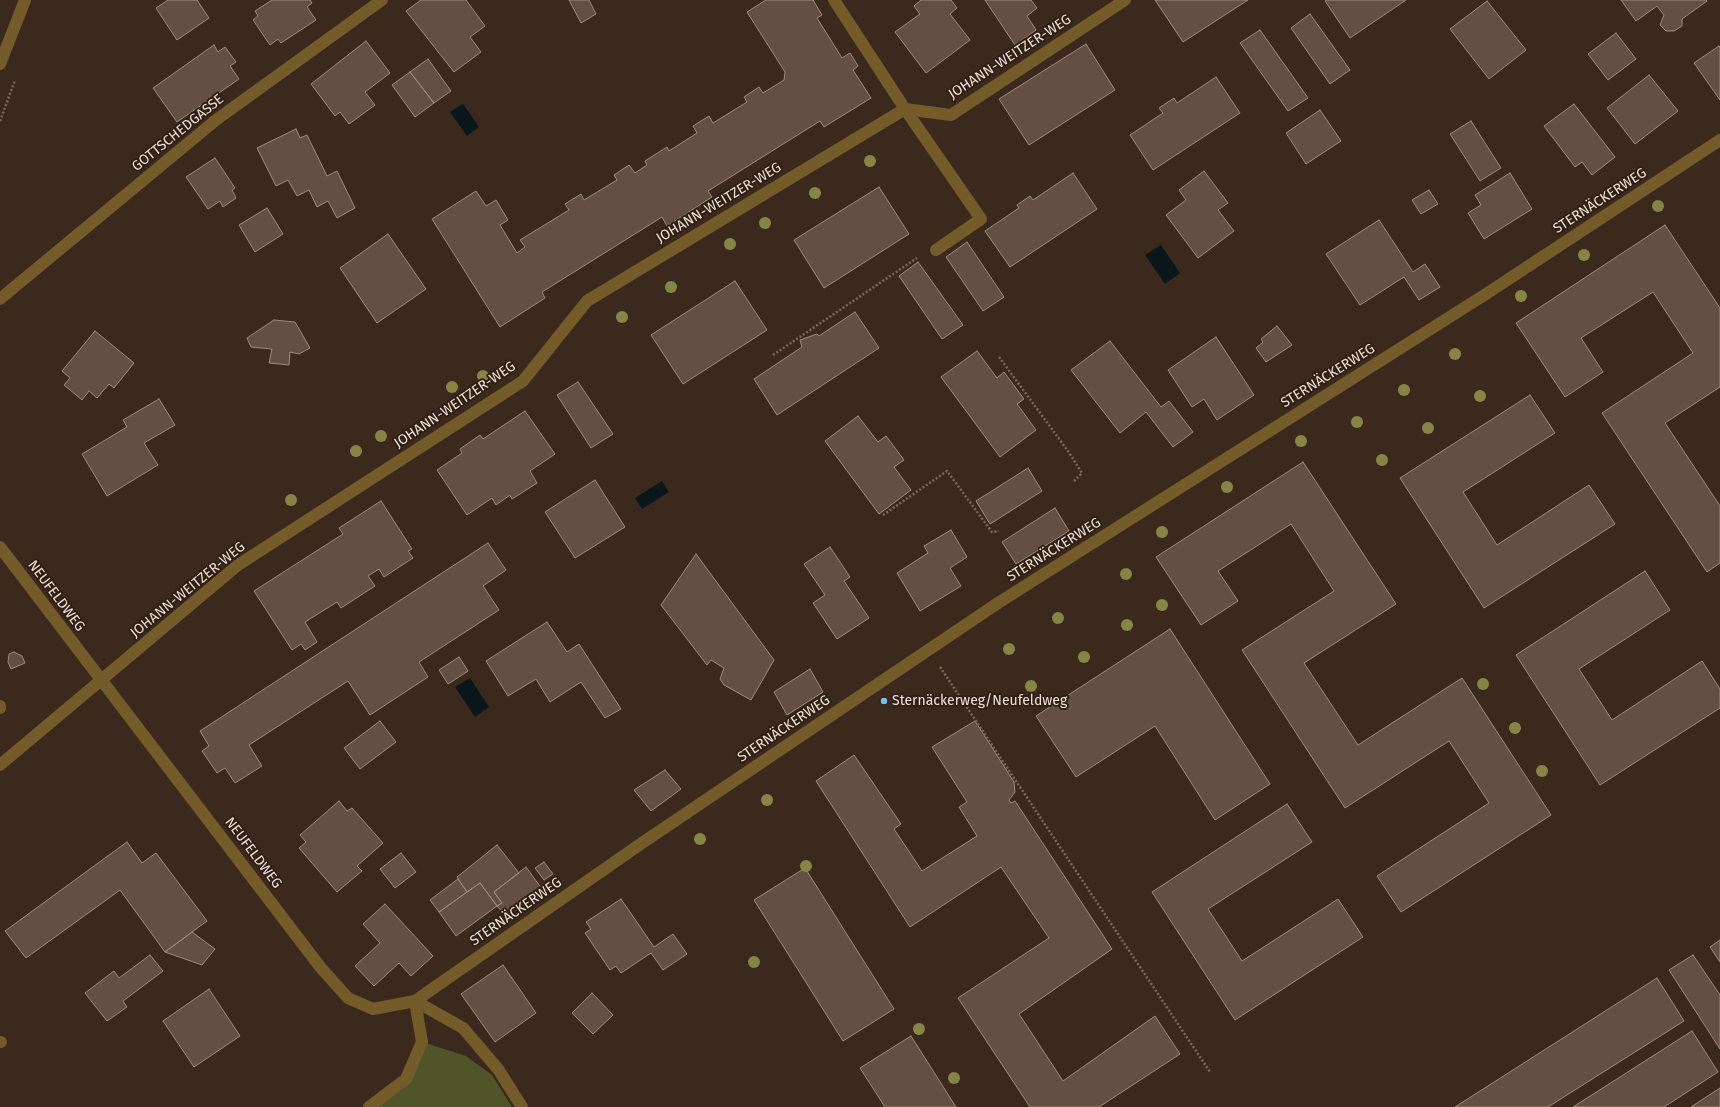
<!DOCTYPE html>
<html>
<head>
<meta charset="utf-8">
<style>
  body { margin:0 }
  canvas { display:block; background:#3b291e }
</style>
</head>
<body>
<canvas width="1720" height="1107"></canvas>
<script>
const ctx = document.querySelector('canvas').getContext('2d');
ctx.lineJoin = 'round';
function paint(path, color) { ctx.fillStyle = color; ctx.fill(path, 'evenodd'); }
const poly = rows => new Path2D(rows.map(r => 'M' + r).join(''));
function stroke(path, color, width, dash) { ctx.strokeStyle = color; ctx.lineWidth = width; ctx.lineCap = dash ? 'butt' : 'round'; ctx.setLineDash(dash || []); ctx.stroke(path); }
function write(font, color, halo, rows, align = 'center') {
  ctx.font = font + ' "Fira Sans",sans-serif'; ctx.lineWidth = 4; ctx.setLineDash([]); ctx.textBaseline = 'middle'; ctx.strokeStyle = halo; ctx.fillStyle = color; for (const [text, x, y, turn = 0] of rows) {
    ctx.save(); ctx.translate(x, y); ctx.rotate((+turn || 0) * Math.PI / 180); ctx.textAlign = isNaN(turn) ? turn : align; if (halo) ctx.strokeText(text, 0, 0); ctx.fillText(text, 0, 0); ctx.restore();
  }
}
paint(poly([
  [422,1042,466,1056,492,1075,512,1107,369,1107,406,1079]
]), '#505529');
paint(poly([
  [463,104,479,127,467,136,450,112],
  [1161,245,1180,273,1165,284,1145,255],
  [662,481,669,492,642,509,635,498],
  [470,678,489,707,475,717,455,687]
]), '#09171b');
const building = poly([
  [168,0,197,0,209,18,177,40,156,8,168,0],
  [272,0,310,0,312,3,307,7,316,20,281,43,278,39,270,45,253,20,258,16,255,11,272,0],
  [421,0,466,0,485,26,470,37,481,52,454,72,406,11,421,0],
  [569,0,589,0,596,14,581,23,569,0],
  [766,0,813,0,822,15,817,18,842,58,850,53,858,66,853,70,871,98,824,127,820,121,708,191,712,197,667,226,662,217,542,292,545,298,500,327,432,219,476,191,486,206,496,200,508,220,500,225,517,253,525,247,520,240,569,210,565,204,581,194,584,200,617,180,614,175,629,165,635,173,647,165,645,161,667,147,669,151,697,133,693,126,709,116,713,123,747,102,744,97,759,87,763,93,784,80,785,72,747,12,766,0],
  [921,0,951,0,957,8,950,14,970,40,926,73,895,32,920,14,914,6,921,0],
  [985,0,1031,0,1037,8,1027,16,1036,30,1015,45,985,0],
  [1155,0,1248,0,1183,42,1155,0],
  [1327,0,1406,0,1350,38,1325,1,1327,0],
  [1621,0,1706,0,1707,1,1682,19,1682,26,1674,31,1666,31,1660,25,1664,15,1657,6,1636,21,1621,0],
  [1487,1,1526,50,1489,79,1450,29,1487,1],
  [1310,14,1350,70,1330,84,1291,28,1310,14],
  [1260,30,1308,98,1288,111,1240,43,1260,30],
  [1616,33,1636,59,1608,80,1588,54,1616,33],
  [366,41,390,73,365,92,375,105,349,124,340,112,335,116,311,84,366,41],
  [1086,44,1115,90,1029,145,999,99,1086,44],
  [214,45,218,52,225,47,236,62,230,66,239,79,177,122,153,88,214,45],
  [1719,46,1720,47,1720,100,1694,63,1719,46],
  [428,59,451,91,434,103,410,72,428,59],
  [410,72,434,103,415,117,392,85,410,72],
  [1649,75,1678,111,1635,144,1607,108,1649,75],
  [1216,77,1240,113,1153,170,1130,135,1163,113,1159,108,1174,98,1177,103,1216,77],
  [1574,104,1615,157,1592,175,1582,162,1575,167,1544,126,1574,104],
  [1320,110,1341,141,1306,164,1286,133,1320,110],
  [1471,121,1501,168,1480,181,1450,134,1471,121],
  [296,129,300,138,307,135,327,176,337,171,355,208,337,218,328,201,317,207,309,190,297,196,288,180,276,186,257,148,296,129],
  [215,158,235,188,232,190,236,198,223,207,220,201,208,209,186,177,215,158],
  [1204,171,1228,203,1218,210,1234,231,1198,258,1166,215,1186,200,1179,190,1204,171],
  [1073,173,1097,209,1010,267,985,231,1019,208,1017,205,1030,196,1033,200,1073,173],
  [1510,173,1532,209,1484,239,1468,213,1481,205,1475,195,1510,173],
  [879,187,909,234,824,288,794,240,879,187],
  [1429,190,1438,204,1421,214,1412,200,1429,190],
  [267,208,283,234,255,252,239,225,267,208],
  [1379,220,1413,272,1425,264,1440,287,1419,300,1404,277,1360,305,1326,254,1379,220],
  [1665,225,1720,308,1720,387,1665,423,1720,506,1720,563,1707,572,1602,413,1693,353,1653,292,1581,338,1603,372,1565,397,1516,323,1665,225],
  [388,234,426,289,377,323,340,268,388,234],
  [967,242,1004,297,983,311,946,257,967,242],
  [918,262,963,325,942,339,899,276,918,262],
  [735,281,767,330,683,384,651,335,735,281],
  [855,312,879,348,777,415,754,379,802,347,800,340,817,334,819,336,855,312],
  [274,320,295,322,310,348,299,354,290,352,289,365,269,363,272,349,251,347,247,338,274,320],
  [1277,326,1292,345,1266,362,1256,348,1263,342,1261,339,1277,326],
  [95,331,134,363,114,388,109,384,97,398,89,391,82,400,64,385,70,378,62,371,95,331],
  [1216,337,1254,395,1217,420,1204,399,1192,407,1168,370,1216,337],
  [1110,341,1161,407,1169,401,1193,432,1173,447,1146,412,1120,433,1071,370,1110,341],
  [977,351,997,378,1004,372,1024,399,1017,404,1036,430,1000,457,941,377,977,351],
  [578,382,613,434,591,448,557,395,578,382],
  [1530,395,1555,433,1463,492,1497,545,1589,485,1615,524,1484,608,1400,478,1530,395],
  [159,399,175,425,144,443,158,465,107,496,82,454,127,427,123,420,159,399],
  [525,411,555,454,530,471,537,483,512,499,510,495,496,505,492,498,467,515,437,470,462,453,460,449,480,435,483,439,525,411],
  [858,416,878,442,886,436,904,460,894,467,911,490,879,514,825,441,858,416],
  [1303,462,1396,604,1304,663,1358,745,1462,678,1551,815,1401,912,1377,876,1489,803,1449,741,1345,808,1242,650,1334,591,1291,524,1218,571,1238,601,1201,625,1156,557,1303,462],
  [1028,468,1042,491,990,524,976,501,1028,468],
  [595,480,625,527,575,558,545,512,595,480],
  [381,501,412,549,408,551,413,558,384,577,379,569,368,576,375,586,341,608,337,602,305,622,317,642,305,650,301,644,292,650,254,591,343,534,339,528,381,501],
  [1055,508,1069,531,1016,564,1002,542,1055,508],
  [951,530,967,557,950,568,961,586,920,611,897,573,928,553,924,546,951,530],
  [488,543,506,570,483,586,499,610,419,662,428,677,370,715,348,681,249,745,262,766,235,783,225,768,217,773,202,751,209,746,200,731,488,543],
  [830,547,850,577,844,581,869,618,837,639,813,603,825,595,804,564,830,547],
  [696,554,774,660,751,700,724,685,720,679,724,668,711,660,707,665,661,605,696,554],
  [1645,571,1670,610,1579,669,1612,720,1702,661,1720,689,1720,708,1600,785,1516,655,1645,571],
  [547,622,567,652,579,644,621,709,605,718,581,682,550,702,536,679,508,696,486,661,547,622],
  [1170,629,1270,784,1215,820,1155,726,1076,777,1036,716,1170,629],
  [14,652,22,656,25,663,11,669,8,662,9,654,14,652],
  [459,657,468,671,448,684,439,670,459,657],
  [810,669,823,692,787,715,774,692,810,669],
  [380,721,396,742,360,769,344,748,380,721],
  [975,721,1014,782,1015,792,1009,800,1011,803,1015,801,1112,949,1019,1014,1063,1081,1155,1016,1180,1054,1099,1107,1030,1107,958,998,1049,938,1001,867,910,927,816,781,854,755,901,824,894,829,922,871,977,836,959,807,967,802,932,747,975,721],
  [665,770,681,789,651,811,634,790,665,770],
  [339,801,347,811,352,808,383,843,357,866,362,871,337,892,299,848,306,842,300,835,339,801],
  [1287,804,1312,842,1208,909,1242,961,1338,899,1363,937,1235,1020,1152,892,1287,804],
  [127,842,142,863,156,853,207,921,165,952,120,890,26,958,5,931,127,842],
  [497,845,519,873,494,892,502,903,497,906,480,883,467,892,457,877,497,845],
  [401,853,416,872,395,888,380,869,401,853],
  [544,862,553,874,544,880,535,868,544,862],
  [526,867,542,889,505,915,497,906,502,903,494,892,526,867],
  [805,868,894,1009,843,1041,754,900,805,868],
  [458,879,467,892,439,912,430,900,458,879],
  [480,883,497,906,456,936,439,912,480,883],
  [621,899,654,947,673,934,687,954,663,970,651,953,621,973,616,966,610,970,585,933,591,929,586,922,621,899],
  [385,904,433,956,411,976,399,963,374,986,355,966,380,943,363,924,385,904],
  [192,932,215,949,202,965,165,952,192,932],
  [1720,940,1720,962,1710,947,1720,940],
  [150,955,163,971,123,1001,127,1007,107,1021,85,993,114,971,119,978,150,955],
  [1693,955,1720,995,1720,1049,1669,970,1693,955],
  [503,965,536,1013,495,1042,461,994,503,965],
  [1657,978,1684,1021,1548,1107,1455,1107,1657,978],
  [209,989,240,1036,194,1067,163,1021,209,989],
  [592,993,613,1015,593,1034,572,1013,592,993],
  [1692,1031,1718,1072,1664,1107,1573,1107,1692,1031],
  [911,1036,956,1107,885,1107,860,1068,911,1036],
  [1720,1088,1720,1107,1691,1107,1720,1088]
]);
paint(building, '#634f43');
stroke(building, '#a18b7e', 1);
stroke(poly([
  [0,121,15,80],
  [773,355,917,258],
  [999,357,1068,451,1082,473,1073,482],
  [883,515,947,471,992,532,999,531],
  [940,667,1210,1072]
]), '#79695f', 2.5, [2, 2]);
stroke(poly([
  [834,0,905,109,981,219,936,250],
  [0,64,25,0],
  [0,299,216,120,382,0],
  [0,547,321,968,348,998,373,1009,415,1001,463,1028,498,1069,522,1107],
  [0,706,0,708],
  [0,765,238,565,523,381,587,301,905,109,951,115,1125,0],
  [415,1001,642,843,998,603,1486,294,1720,140],
  [0,1042,1,1042],
  [369,1107,406,1079,422,1042,415,1001]
]), '#735b2a', 12);
ctx.fillStyle = '#878546';
for (const [x, y] of [
  [870,161],
  [815,193],
  [1658,206],
  [765,223],
  [730,244],
  [1584,255],
  [671,287],
  [1521,296],
  [622,317],
  [1455,354],
  [483,376],
  [452,387],
  [1404,390],
  [1480,396],
  [1357,422],
  [1428,428],
  [381,436],
  [1301,441],
  [356,451],
  [1382,460],
  [1227,487],
  [291,500],
  [1162,532],
  [1126,574],
  [1162,605],
  [1058,618],
  [1127,625],
  [1009,649],
  [1084,657],
  [1483,684],
  [1031,686],
  [1515,728],
  [1542,771],
  [767,800],
  [700,839],
  [806,866],
  [754,962],
  [919,1029],
  [954,1078]
]) { ctx.beginPath(); ctx.arc(x, y, 6, 0, 2 * Math.PI); ctx.fill(); }
for (const [x, y, r, color] of [
  [884,701,4,"#76c0f7"]
]) { const dot = new Path2D(); dot.arc(x, y, r, 0, 2 * Math.PI); ctx.fillStyle = color; ctx.fill(dot); stroke(dot, '#311f14', 1.5); }
write('14px', '#ede1d9', '#311f14', [
  ["JOHANN-WEITZER-WEG",1010,57,-33],
  ["GOTTSCHEDGASSE",178,133,-39],
  ["STERNÄCKERWEG",1600,201,-33],
  ["JOHANN-WEITZER-WEG",719,203,-31],
  ["STERNÄCKERWEG",1328,376,-32],
  ["JOHANN-WEITZER-WEG",455,405,-34],
  ["STERNÄCKERWEG",1054,550,-32],
  ["JOHANN-WEITZER-WEG",188,590,-39],
  ["NEUFELDWEG",56,596,53],
  ["STERNÄCKERWEG",784,729,-34],
  ["NEUFELDWEG",253,853,53],
  ["STERNÄCKERWEG",516,912,-35]
]);
write('14px', '#ede1d9', '#311f14', [
  ["Sternäckerweg/Neufeldweg",892,701]
], 'left');
</script>
</body>
</html>
